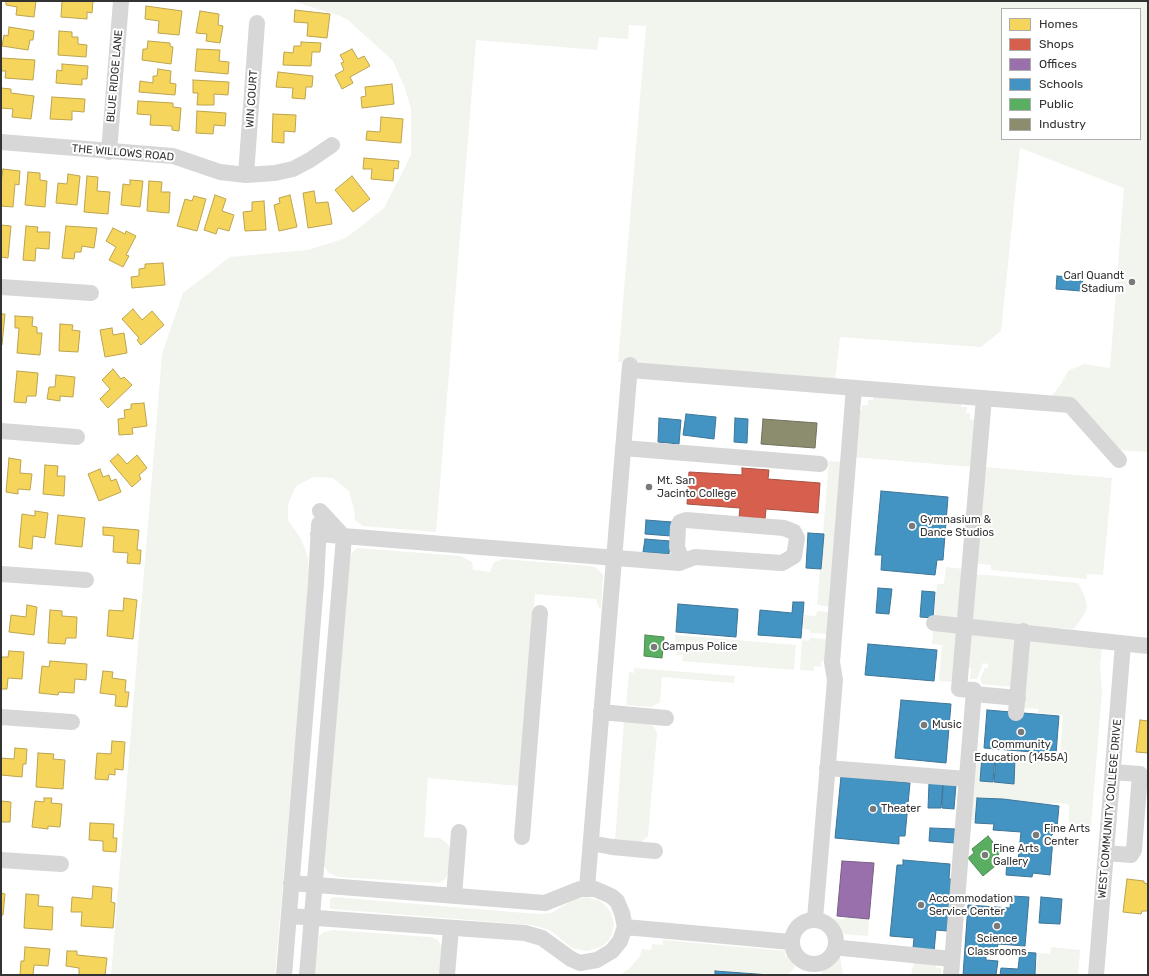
<!DOCTYPE html>
<html>
<head>
<meta charset="utf-8">
<style>
  body { margin:0 }
  #map { position:relative; width:1149px; height:976px; overflow:hidden; background:#fff; font-family:Rubik,sans-serif }
  canvas { display:block }
  .frame { position:absolute; inset:0; border:2px solid #333; pointer-events:none }
  .legend { position:absolute; left:1001px; top:8px; width:140px; height:132px; box-sizing:border-box; background:#fff; border:1px solid #adadad; margin:0; padding:5px 7px; list-style:none; font-size:12px; color:#333 }
  .legend li { display:flex; align-items:center; gap:8px; height:20px }
  .legend b { width:20px; border:1px solid #adadad }
</style>
</head>
<body>
<div id="map">
<canvas width="1149" height="976"></canvas>
<div class="frame"></div>
<ul class="legend">
<li><b style="height:11px;background:#f6d55c"></b>Homes</li>
<li><b style="height:11px;background:#d6604d"></b>Shops</li>
<li><b style="height:11px;background:#9970ab"></b>Offices</li>
<li><b style="height:11px;background:#4393c3"></b>Schools</li>
<li><b style="height:11px;background:#5aae61"></b>Public</li>
<li><b style="height:11px;background:#8c8c6e"></b>Industry</li>
</ul>
</div>
<script>
const ctx = document.querySelector('canvas').getContext('2d');
ctx.lineJoin = 'round';
function paint(path, color) { ctx.fillStyle = color; ctx.fill(path, 'evenodd'); }
const poly = rows => new Path2D(rows.map(r => 'M' + r).join(''));
function stroke(path, color, width, dash) { ctx.strokeStyle = color; ctx.lineWidth = width; ctx.lineCap = dash ? 'butt' : 'round'; ctx.setLineDash(dash || []); ctx.stroke(path); }
function write(font, color, halo, rows, align = 'center') {
  ctx.font = font + ' Rubik,sans-serif'; ctx.lineWidth = 4; ctx.setLineDash([]); ctx.textBaseline = 'middle'; ctx.strokeStyle = halo; ctx.fillStyle = color; for (const [text, x, y, turn = 0] of rows) {
    ctx.save(); ctx.translate(x, y); ctx.rotate((+turn || 0) * Math.PI / 180); ctx.textAlign = isNaN(turn) ? turn : align; if (halo) ctx.strokeText(text, 0, 0); ctx.fillText(text, 0, 0); ctx.restore();
  }
}
paint(poly([
  [292,1,1148,1,1148,452,1120,450,1120,448,1115,447,1050,398,1061,384,1068,371,1084,364,1110,368,1124,188,1020,148,1001,331,981,347,840,337,835,380,618,362,646,26,629,25,628,39,599,37,597,50,476,40,436,532,363,526,355,520,354,509,349,491,333,478,313,477,296,486,288,504,288,520,301,539,308,557,309,578,275,975,111,975,162,354,183,293,230,257,308,250,346,238,384,208,411,155,411,109,405,88,393,61,348,20,340,16],
  [1002,9,1140,9,1140,139,1002,139],
  [874,395,961,402,961,407,967,407,966,413,970,413,970,419,975,420,972,467,853,457,857,410,862,410,862,405,868,405,868,400,873,400],
  [829,461,842,462,831,607,817,605],
  [983,467,1112,478,1103,575,1087,574,1087,579,991,570,991,565,974,563],
  [357,548,461,556,472,562,473,570,490,572,494,562,503,559,590,566,595,567,603,574,601,608,599,608,596,599,535,594,519,786,428,778,424,837,440,838,448,844,450,850,448,874,444,880,439,883,338,877,329,873,324,866,350,559,352,553],
  [946,567,963,569,959,619,934,617,937,584,944,584],
  [974,574,1078,583,1085,597,1087,607,1085,613,1074,629,970,621],
  [817,611,830,612,828,634,810,633,810,630,803,629,804,615,816,616],
  [933,629,958,631,954,682,939,681,942,645,932,644],
  [969,632,1011,636,1016,641,1013,687,981,684,981,680,980,679,985,668,988,668,988,664,983,663,977,679,970,679,971,668,966,667],
  [675,635,796,645,794,670,682,661,683,655,677,655,678,642,675,641],
  [810,638,827,639,826,662,821,661,821,667,814,666,814,671,800,670,802,640,809,641],
  [1033,638,1102,649,1100,664,1102,693,1091,826,1088,827,1088,830,1072,829,1069,827,1069,805,1064,803,1036,804,1003,799,977,798,975,820,969,820,975,758,982,758,980,781,1013,784,1016,752,1060,756,1063,715,1038,713,1038,709,1022,708,1028,641],
  [634,668,735,676,734,683,662,677,660,702,652,707,626,705,629,672,634,673],
  [624,721,649,724,654,727,657,733,648,836,640,843,615,841],
  [333,897,537,914,551,913,575,899,587,897,600,901,606,906,611,913,614,924,612,934,608,941,601,947,587,951,572,948,550,930,532,925,332,909,330,908,330,899],
  [844,917,869,919,868,936,843,934,834,921,829,918,844,919],
  [333,930,430,937,437,939,442,947,440,969,438,975,315,975,319,936,324,932],
  [663,940,785,951,785,956,791,956,790,961,796,962,795,967,788,975,715,971,715,975,620,975,630,968,640,956,642,949,651,950,652,944,663,945],
  [1051,947,1080,950,1078,975,1036,975,1038,953,1050,954],
  [840,957,843,975,822,975,822,970],
  [914,961,936,963,936,968,941,968,941,974,946,975,911,975]
]), '#f1f5ed');
const homes = poly([
  [6,1,36,1,34,17,16,15,17,7,6,5,6,1],
  [62,1,93,1,92,13,87,12,87,19,61,17,62,1],
  [146,6,182,11,179,35,158,33,159,21,145,19,146,6],
  [295,10,330,14,327,38,307,36,308,23,294,22,295,10],
  [200,11,219,14,218,25,223,26,220,43,206,41,207,34,196,33,200,11],
  [9,27,34,31,33,40,30,40,28,50,2,46,4,35,8,36,9,27],
  [59,31,72,32,72,37,78,37,78,44,87,45,86,57,58,55,59,31],
  [148,41,170,43,170,46,173,47,171,64,142,60,143,49,147,49,148,41],
  [301,42,321,43,320,52,312,52,311,66,283,65,284,52,293,53,294,46,301,46,301,42],
  [197,49,220,50,219,61,229,62,228,74,195,71,197,49],
  [352,49,358,59,364,56,370,66,350,77,353,83,342,89,335,75,344,70,341,63,344,62,340,55,352,49],
  [1,58,35,60,33,80,5,78,6,71,1,71,1,58],
  [62,64,88,66,87,79,82,79,82,85,56,83,57,70,62,71,62,64],
  [158,69,171,71,170,83,176,84,175,95,139,92,140,81,153,83,153,76,157,76,158,69],
  [278,72,313,76,312,87,306,87,305,99,292,98,293,88,276,87,278,72],
  [193,80,229,82,228,95,214,94,214,105,197,105,198,93,193,93,193,80],
  [392,84,394,104,362,108,361,97,366,96,365,87,392,84],
  [1,88,11,89,11,93,34,96,31,119,12,117,13,109,1,108,1,88],
  [52,97,85,99,84,112,72,111,72,120,50,119,52,97],
  [138,101,173,103,173,107,181,108,179,131,172,130,172,126,150,125,151,115,137,114,138,101],
  [197,111,226,113,225,126,214,125,213,134,196,133,197,111],
  [273,114,296,115,295,132,284,131,284,143,272,142,273,114],
  [381,117,403,119,401,143,366,140,367,131,380,132,381,117],
  [364,158,399,161,398,169,394,168,393,181,371,179,372,169,363,169,364,158],
  [3,169,20,171,19,185,15,184,13,207,1,206,1,182,3,169],
  [28,172,40,173,40,180,47,181,45,207,25,205,28,172],
  [68,174,80,176,77,205,56,203,58,183,67,184,68,174],
  [87,176,98,177,97,191,110,192,108,214,84,212,87,176],
  [352,176,370,199,353,212,335,190,352,176],
  [130,180,143,181,140,207,121,205,123,184,130,185,130,180],
  [149,181,162,182,161,192,170,192,169,213,147,211,149,181],
  [314,191,316,203,328,202,332,224,308,228,303,193,314,191],
  [215,195,226,199,222,211,234,215,229,231,218,228,216,234,204,230,215,195],
  [290,195,297,227,279,231,274,205,280,203,279,198,290,195],
  [194,196,206,199,197,231,177,226,185,199,192,201,194,196],
  [264,201,266,230,245,231,243,212,252,211,252,202,264,201],
  [1,225,11,226,8,258,1,257,1,225],
  [26,226,38,227,37,232,50,232,49,249,36,248,35,261,23,260,26,226],
  [66,226,97,228,94,248,82,246,81,252,75,252,74,259,62,258,66,226],
  [113,228,125,234,126,231,136,236,126,255,129,256,123,267,109,260,116,247,106,241,113,228],
  [163,263,165,285,132,288,131,277,139,276,139,269,145,268,145,264,163,263],
  [133,309,142,320,152,311,164,325,141,345,137,340,139,338,122,319,133,309],
  [1,314,5,314,2,345,1,345,1,314],
  [15,316,33,317,32,326,37,327,37,333,42,333,40,355,17,353,19,328,15,328,15,316],
  [60,324,73,325,72,330,80,331,78,352,59,351,60,324],
  [112,328,113,335,124,333,127,353,105,357,100,330,112,328],
  [113,369,121,379,124,377,132,385,108,408,100,399,110,389,102,380,113,369],
  [17,371,38,373,36,396,27,396,26,403,14,402,17,371],
  [56,375,75,377,73,397,60,396,60,401,47,399,49,387,55,387,56,375],
  [144,403,147,426,132,428,133,434,119,435,118,419,125,418,124,410,131,409,131,404,144,403],
  [118,454,127,464,137,455,147,468,139,475,141,479,132,487,110,461,118,454],
  [9,458,21,460,20,473,32,474,30,490,18,489,18,494,6,492,9,458],
  [45,465,58,466,57,476,65,476,64,496,43,494,45,465],
  [100,469,103,477,109,475,111,481,116,479,121,492,99,501,88,474,100,469],
  [35,511,48,513,45,538,33,536,32,549,19,547,22,514,35,516,35,511],
  [58,515,85,518,82,547,55,544,58,515],
  [103,527,139,530,137,550,141,550,140,564,127,563,128,553,113,552,114,536,103,535,103,527],
  [124,598,137,600,133,639,107,636,109,610,123,611,124,598],
  [27,605,37,607,34,635,9,632,11,615,26,617,27,605],
  [50,610,62,611,62,616,77,617,76,638,66,638,65,644,48,643,50,610],
  [9,651,24,652,22,679,8,678,7,689,1,689,1,657,8,657,9,651],
  [50,661,87,664,86,680,75,679,74,693,59,692,58,695,39,693,42,666,49,667,50,661],
  [103,671,113,672,112,678,126,680,125,692,129,692,127,707,115,706,116,695,100,693,103,671],
  [1140,720,1148,721,1148,753,1136,752,1140,720],
  [112,741,125,742,123,770,115,769,115,775,109,774,108,780,95,779,97,753,111,754,112,741],
  [15,748,27,749,26,764,23,764,22,777,1,775,1,758,14,759,15,748],
  [38,753,54,754,53,759,65,760,63,789,36,787,38,753],
  [44,798,52,798,51,803,62,804,60,827,48,826,48,829,32,827,35,801,44,802,44,798],
  [1,801,11,802,10,822,1,822,1,801],
  [90,823,114,824,113,838,117,838,116,852,103,851,103,841,89,840,90,823],
  [1127,879,1144,881,1144,883,1148,884,1148,911,1142,911,1141,914,1123,912,1127,879],
  [93,886,112,888,111,902,115,903,113,928,81,926,82,912,71,912,72,897,92,899,93,886],
  [1,893,5,894,3,915,1,915,1,893],
  [26,894,39,895,38,906,53,907,52,930,24,928,26,894],
  [25,947,50,949,48,966,34,965,33,975,20,975,21,961,24,961,25,947],
  [67,951,77,951,77,955,107,958,105,975,79,975,79,968,66,966,67,951]
]);
paint(homes, '#f6d55c');
stroke(homes, '#bca450', 1);
const shops = poly([
  [742,468,769,470,768,479,820,483,818,513,766,509,765,519,739,517,740,508,687,504,689,472,742,475,742,468]
]);
paint(shops, '#d6604d');
stroke(shops, '#a55245', 1);
const offices = poly([
  [842,861,874,863,869,919,837,916,842,861]
]);
paint(offices, '#9970ab');
stroke(offices, '#7a5e87', 1);
const schools = poly([
  [1057,276,1083,278,1081,291,1056,289,1057,276],
  [686,414,716,417,714,439,683,435,686,414],
  [659,418,681,420,679,444,658,442,659,418],
  [735,418,748,419,747,443,734,442,735,418],
  [881,491,948,497,943,560,937,560,935,575,881,570,882,555,875,555,881,491],
  [646,520,672,522,671,536,645,534,646,520],
  [808,533,824,534,821,569,806,568,808,533],
  [645,539,670,541,669,554,643,552,645,539],
  [878,588,892,589,889,614,876,613,878,588],
  [922,591,935,592,933,618,920,617,922,591],
  [793,602,804,602,801,638,758,635,760,610,792,613,793,602],
  [678,604,738,609,736,637,676,632,678,604],
  [868,644,937,650,934,681,865,675,868,644],
  [901,700,951,704,946,763,895,758,901,700],
  [987,710,1059,716,1056,754,984,748,987,710],
  [982,756,995,757,993,782,980,781,982,756],
  [996,757,1015,758,1014,784,994,782,996,757],
  [841,776,910,783,905,836,899,836,899,844,835,838,841,776],
  [929,783,943,784,941,808,928,808,929,783],
  [943,784,956,785,954,809,942,808,943,784],
  [977,798,1003,799,1059,806,1057,828,1049,839,1053,839,1050,875,1033,873,1032,877,1006,875,1007,860,1018,861,1021,832,993,830,994,824,975,823,977,798],
  [930,828,956,829,955,843,929,841,930,828],
  [903,860,950,864,949,879,951,879,947,931,936,930,934,952,913,948,914,938,890,936,897,865,903,865,903,860],
  [1011,896,1029,897,1025,946,998,944,997,950,986,949,986,960,998,961,996,975,963,975,968,905,1010,908,1011,896],
  [1041,897,1062,899,1060,924,1039,923,1041,897],
  [1020,952,1036,953,1035,975,1000,975,1001,968,1018,969,1020,952],
  [715,971,770,975,715,975,715,971]
]);
paint(schools, '#4393c3');
stroke(schools, '#3e7698', 1);
const public = poly([
  [645,635,664,637,662,658,644,656,645,635],
  [988,836,1001,852,996,857,1000,862,983,876,968,858,974,853,972,849,988,836]
]);
paint(public, '#5aae61');
stroke(public, '#4e8953', 1);
const industry = poly([
  [763,419,817,423,815,448,761,444,763,419]
]);
paint(industry, '#8c8c6e');
stroke(industry, '#71715c', 1);
stroke(poly([
  [1,142,173,156,220,172,246,175,275,173,293,169,310,160,332,145],
  [109,152,121,1],
  [246,175,257,23],
  [1,287,91,293],
  [630,370,1070,405,1119,460],
  [1,431,77,437],
  [623,448,820,464],
  [318,534,679,563,695,557,782,563,794,556,797,538,794,532,784,528,686,520,680,522,678,527,677,547,682,561],
  [1,574,86,580],
  [934,623,1148,646],
  [974,694,1018,698],
  [601,712,666,718],
  [1016,713,1023,631],
  [1,717,72,722],
  [827,768,967,779],
  [522,837,540,613],
  [591,843,612,847,655,851],
  [1106,853,1131,855,1134,850,1140,774,1113,772],
  [1,860,61,864],
  [587,888,630,365],
  [454,896,459,832],
  [289,916,525,933,542,938,571,959,580,963,597,960,612,951,620,941,625,927,622,913,617,901,611,896,595,889,580,889,545,903,291,883],
  [815,919,835,680,832,662,854,388],
  '792 942a22 22 0 1 1 44 0a22 22 0 1 1-44 0Z',
  [625,927,791,942],
  [836,946,842,948,952,959],
  [284,975,316,584,319,524],
  [307,975,344,537,320,511],
  [447,975,451,928],
  [951,975,974,690,959,689,984,398],
  [1096,975,1123,644]
]), '#d7d7d7', 16);
for (const [x, y, r, color] of [
  [1132,282,4,"#7a7a7a"],
  [649,487,4,"#7a7a7a"],
  [912,526,4,"#7a7a7a"],
  [654,647,4,"#7a7a7a"],
  [924,725,4,"#7a7a7a"],
  [1021,732,4,"#7a7a7a"],
  [873,809,4,"#7a7a7a"],
  [1036,835,4,"#7a7a7a"],
  [985,855,4,"#7a7a7a"],
  [921,905,4,"#7a7a7a"],
  [997,926,4,"#7a7a7a"]
]) { const dot = new Path2D(); dot.arc(x, y, r, 0, 2 * Math.PI); ctx.fillStyle = color; ctx.fill(dot); stroke(dot, '#fff', 1.5); }
write('11px', '#333', '#fff', [
  ["BLUE RIDGE LANE",115,76,-85],
  ["WIN COURT",252,99,-86],
  ["THE WILLOWS ROAD",123,153,5],
  ["WEST COMMUNITY COLLEGE DRIVE",1110,809,-85]
]);
write('11px', '#333', '#fff', [
  ["Carl Quandt",1124,276,"right"],
  ["Stadium",1124,289,"right"],
  ["Mt. San",657,481],
  ["Jacinto College",657,494],
  ["Gymnasium &",920,520],
  ["Dance Studios",920,533],
  ["Campus Police",662,647],
  ["Music",932,725],
  ["Community",1021,745,"center"],
  ["Education (1455A)",1021,758,"center"],
  ["Theater",881,809],
  ["Fine Arts",1044,829],
  ["Center",1044,842],
  ["Fine Arts",993,849],
  ["Gallery",993,862],
  ["Accommodation",929,899],
  ["Service Center",929,912],
  ["Science",997,939,"center"],
  ["Classrooms",997,952,"center"]
], 'left');
</script>
</body>
</html>
